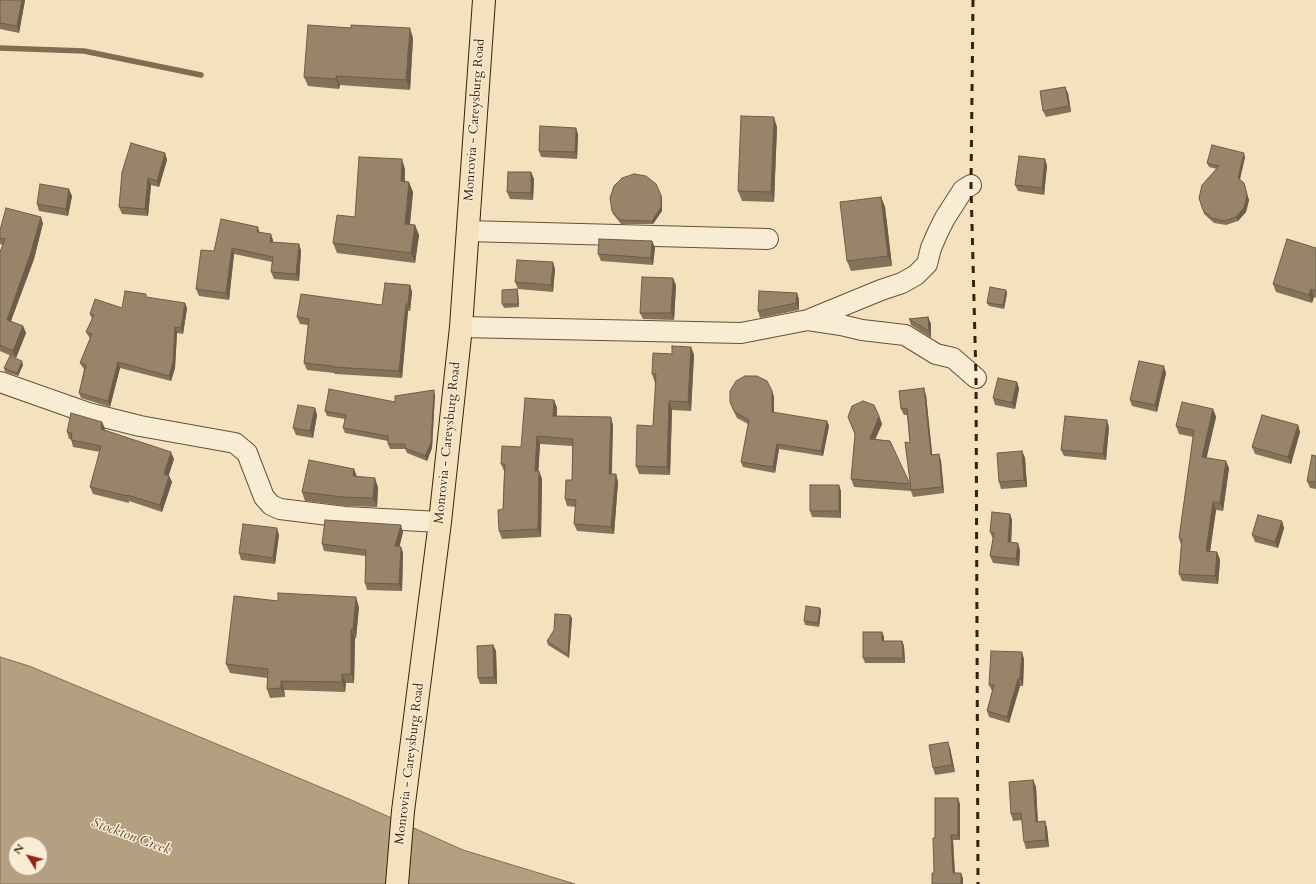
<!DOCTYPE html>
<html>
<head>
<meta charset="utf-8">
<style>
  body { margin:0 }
  #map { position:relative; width:1316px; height:884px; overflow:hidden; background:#f4e1be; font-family:Cardo,serif }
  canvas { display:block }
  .north { position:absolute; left:8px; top:836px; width:40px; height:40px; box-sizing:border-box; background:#f8ecd5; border:1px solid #ac9a85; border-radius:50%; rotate:306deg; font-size:11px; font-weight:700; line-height:16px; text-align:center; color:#391f0c }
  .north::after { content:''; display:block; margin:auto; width:14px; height:18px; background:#8f2418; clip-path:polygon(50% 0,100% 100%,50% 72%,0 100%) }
</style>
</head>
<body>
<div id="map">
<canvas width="1316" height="884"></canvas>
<div class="north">N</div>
</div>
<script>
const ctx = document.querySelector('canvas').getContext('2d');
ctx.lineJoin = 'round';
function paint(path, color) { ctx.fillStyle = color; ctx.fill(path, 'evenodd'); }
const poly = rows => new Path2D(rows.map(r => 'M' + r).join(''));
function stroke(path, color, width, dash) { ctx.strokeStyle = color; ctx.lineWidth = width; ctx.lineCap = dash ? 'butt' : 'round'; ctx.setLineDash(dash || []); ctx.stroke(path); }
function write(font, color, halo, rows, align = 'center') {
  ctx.font = font + ' Cardo,serif'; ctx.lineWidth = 3; ctx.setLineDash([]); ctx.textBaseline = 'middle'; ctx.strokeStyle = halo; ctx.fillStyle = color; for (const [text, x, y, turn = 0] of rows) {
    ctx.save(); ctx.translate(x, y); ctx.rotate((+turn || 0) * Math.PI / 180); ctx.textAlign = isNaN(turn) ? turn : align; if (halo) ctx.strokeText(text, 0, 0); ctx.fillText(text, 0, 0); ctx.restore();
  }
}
const water = poly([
  [0,657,29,666,349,799,463,850,575,884,0,884,0,657],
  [16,844,40,844,40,868,16,868,16,844]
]);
paint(water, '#b49f81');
stroke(water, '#836c52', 1);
stroke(poly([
  [0,48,84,51,201,75]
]), '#836c52', 5.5);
const minor = poly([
  [467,231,768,239],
  [808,320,841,325,862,330,905,335,936,354,953,358,976,378],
  [461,327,741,333,808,320,881,290,902,283,916,275,927,264,931,248,938,232,945,218,963,190,971,185],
  [0,382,88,413,140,426,235,443,247,453,264,497,271,505,280,509,345,517,440,522]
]);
const major = poly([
  [397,884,403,811,440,522,461,327,484,0]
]);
stroke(minor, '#685038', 22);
stroke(major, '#391f0c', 24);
stroke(minor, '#f8ecd5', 20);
stroke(major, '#f4e1be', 22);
stroke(poly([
  [973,0,971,185,976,378,978,884]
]), '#391f0c', 3, [7, 7]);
paint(poly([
  [0,0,25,0,19,33,0,29],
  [413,38,410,90,340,85,339,89,308,86,304,77],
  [1068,93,1071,112,1046,117,1043,111],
  [777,127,774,202,742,201,738,191],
  [578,134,577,159,541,157,539,151],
  [165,153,167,160,159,187,151,185,148,216,122,214,119,207],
  [1245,157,1240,180,1249,200,1246,212,1238,221,1226,225,1214,223,1204,214,1199,198,1217,169,1209,167,1207,163],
  [1045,159,1047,166,1044,195,1018,191,1015,185],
  [405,169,405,181,413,192,410,224,415,225,419,235,415,263,337,253,333,243],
  [531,172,534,179,533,200,510,199,507,192],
  [72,196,68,216,39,211,37,204],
  [881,197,885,207,892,266,851,271,847,261],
  [662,198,662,211,653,224,621,224,613,214,612,211],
  [43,223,34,259,11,321,23,326,26,333,16,358,0,351,0,252,3,245,0,244,0,230],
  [260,233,273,240,273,242,299,244,301,251,299,281,274,279,271,272,272,262,234,254,229,300,199,296,196,289,214,251],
  [655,247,653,265,601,261,598,254],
  [1316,248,1316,298,1314,297,1312,303,1276,292,1273,284],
  [555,269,553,292,518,289,515,282],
  [410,285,412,292,410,311,408,311,402,378,335,374,334,373,307,370,304,363,308,325,300,324,297,317,382,305],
  [676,285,674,320,643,319,640,313],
  [517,289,518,292,519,307,504,308,502,304],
  [1006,290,1007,293,1004,309,989,306,987,303],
  [797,293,799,300,799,310,760,318,758,311],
  [147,297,187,308,183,334,177,333,175,368,171,381,120,368,110,407,81,398,79,393,84,369,83,368,80,363,90,338,89,337,86,332,92,319,90,314,122,308],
  [928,317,931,324,931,338,911,325,909,319],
  [691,347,694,355,691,411,672,410,670,475,639,474,636,466,653,426,656,383,655,383,652,374,672,354],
  [23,365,18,376,5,372,4,368],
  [1166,373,1157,412,1132,406,1130,400],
  [1017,382,1019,389,1015,409,995,405,993,398],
  [772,391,774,397,774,413,827,421,829,426,823,456,779,449,775,473,743,467,741,462,748,424,737,418,732,408,730,402],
  [435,395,432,448,427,461,407,453,405,449,390,449,388,444,388,441,345,433,343,428,345,419,327,416,325,411,395,402],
  [926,395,932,455,939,454,941,461,944,493,913,497,911,491,854,487,851,479,855,434,848,417,879,416,882,424,875,439,890,441,910,486,910,443,907,415,904,415,901,409],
  [554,400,557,408,557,416,613,425,612,474,616,474,618,482,614,534,577,531,574,524,575,507,567,506,565,499,572,480,572,446,540,444,538,471,539,471,542,479,541,537,502,539,499,531,503,509,504,471,501,464,521,447],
  [315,408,317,415,313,438,296,435,293,428],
  [1213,409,1216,417,1206,458,1229,468,1223,511,1216,510,1210,551,1217,552,1220,560,1218,584,1182,581,1179,574,1181,545,1179,538,1193,437,1179,434,1176,426],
  [102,422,105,429,104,431,174,459,168,475,169,476,172,482,162,512,129,501,129,503,93,494,90,487,100,452,73,447,71,439,69,439,67,432],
  [1298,425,1300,432,1291,464,1255,454,1252,447],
  [1109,427,1106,460,1064,456,1061,450],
  [1022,451,1025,458,1027,487,1001,489,999,482],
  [1316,456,1316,489,1310,488,1307,481],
  [354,469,357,477,378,487,377,507,346,506,305,501,302,492],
  [841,491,841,518,812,517,810,511],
  [1010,514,1012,520,1011,542,1020,550,1019,566,993,563,990,556,993,539,990,532],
  [1282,521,1284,528,1278,548,1255,542,1252,535],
  [403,532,399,547,401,547,403,553,402,591,367,590,365,583,366,556,324,551,322,544],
  [279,535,275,564,241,560,239,553],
  [278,601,359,607,356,638,355,638,354,683,346,683,345,692,284,690,285,697,270,698,267,689,267,678,230,673,226,664],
  [820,608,821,611,819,627,805,625,804,621],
  [572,618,569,658,548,645,547,641],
  [882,632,884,637,884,641,902,641,904,646,905,663,865,663,863,658],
  [493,645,496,651,497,684,480,684,478,678],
  [1024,659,1023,686,1020,686,1009,723,989,717,987,711,992,691,989,685],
  [950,748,955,772,935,775,933,768],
  [1033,780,1036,787,1038,822,1045,821,1047,828,1049,847,1026,849,1024,842,1022,820,1013,821,1011,814],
  [960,804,960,840,953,840,955,873,963,878,934,873]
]), '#84725a');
paint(poly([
  [22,0,25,0,19,33,17,26],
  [410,28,413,38,410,90,406,80],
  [336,76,340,85,339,89,336,79],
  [1065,87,1068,93,1071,112,1069,106],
  [774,117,777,127,774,202,771,192],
  [576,128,578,134,577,159,575,152],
  [165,153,167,160,159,187,157,181],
  [1244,153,1245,157,1239,182,1238,178],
  [402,159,405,169,404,191,401,181],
  [1045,159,1047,166,1044,195,1042,188],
  [531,172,534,179,533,200,531,193],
  [148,178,151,185,148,216,145,209],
  [409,182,413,192,409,233,405,224],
  [1244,183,1249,200,1246,212,1238,221,1236,217],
  [69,189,72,196,68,216,66,209],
  [661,195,662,198,662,211,653,224,652,221],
  [881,197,885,207,892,266,888,256],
  [41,217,43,223,34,259,9,326,7,320],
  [415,225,419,235,415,263,411,253],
  [258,227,260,234,257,232],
  [271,234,273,240,272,248,270,242],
  [652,241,655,247,653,265,651,258],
  [299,244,301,251,299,281,296,274],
  [232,248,234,254,229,300,226,293],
  [553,262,555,269,553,292,551,285],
  [673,278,676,285,674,320,671,313],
  [410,285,412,292,410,311,408,304],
  [517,289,518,292,519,307,518,304],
  [1311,289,1314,297,1312,303,1309,295],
  [1006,290,1007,293,1004,309,1003,305],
  [797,293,799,300,799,310,796,303],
  [185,303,187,308,183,334,181,328],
  [406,304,408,311,402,378,399,371],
  [928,317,931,324,931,338,929,331],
  [23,326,26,333,16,358,13,351],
  [175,327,177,333,175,368,171,381,169,376],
  [691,347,694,355,691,411,688,402],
  [22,361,23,365,18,376,17,373],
  [118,362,120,368,110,407,108,401],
  [1164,366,1166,373,1157,412,1155,405],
  [1017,382,1019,389,1015,409,1012,403],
  [924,388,926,395,933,461,931,455],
  [434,390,435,395,432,448,427,461,425,456],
  [772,391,774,397,774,418,772,412],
  [554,400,557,408,556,423,553,416],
  [669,401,672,410,670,475,667,467],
  [315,408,317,415,313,438,310,431],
  [1213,409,1216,417,1205,465,1202,457],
  [879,416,882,424,872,447,870,439],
  [611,417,613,425,611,481,609,474],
  [1107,420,1109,427,1106,460,1103,454],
  [827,421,829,426,823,456,821,451],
  [102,422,105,429,103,436,101,429],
  [1298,425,1300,432,1291,464,1288,457],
  [537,436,540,444,538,479,535,471],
  [777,444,779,449,775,473,773,467],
  [1022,451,1025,458,1027,487,1024,480],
  [171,452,174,459,167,481,164,474],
  [939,454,941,461,944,493,942,487],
  [1226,461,1229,468,1223,511,1220,503],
  [354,469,357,477,353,476],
  [539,471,542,479,541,537,538,529],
  [616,474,618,482,614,534,611,527],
  [169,476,172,482,162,512,160,505],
  [375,478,378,487,377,507,373,498],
  [839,485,841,491,841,518,839,511],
  [1213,502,1216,510,1209,559,1206,551],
  [1010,514,1012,520,1011,548,1008,542],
  [1282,521,1284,528,1278,548,1275,542],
  [401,525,403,532,398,553,395,546],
  [277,528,279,535,275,564,273,558],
  [1018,543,1020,550,1019,566,1016,559],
  [401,547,403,553,402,591,399,584],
  [1217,552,1220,560,1218,584,1215,576],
  [356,597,359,607,356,638,353,629],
  [820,608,821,611,819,627,818,623],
  [570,615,572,618,569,658,568,655],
  [351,629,355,638,354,683,351,674],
  [882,632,884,637,884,646,882,641],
  [902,641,904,646,905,663,903,658],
  [493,645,496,651,497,684,494,677],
  [1022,652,1024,659,1023,686,1020,679],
  [342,674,346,683,345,692,342,682],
  [1018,679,1020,686,1009,723,1007,717],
  [281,681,284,690,285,697,281,688],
  [948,742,950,748,955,772,952,765],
  [1033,780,1036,787,1038,829,1036,822],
  [958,798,960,804,960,840,958,835],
  [1045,821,1047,828,1049,847,1046,840],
  [951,835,953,840,955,878,953,873],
  [961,873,963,878,963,884,961,884]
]), '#6c5c4a');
const building = poly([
  [0,0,22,0,17,26,0,23,0,0],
  [308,25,351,28,351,25,410,28,406,80,336,76,336,79,304,77,308,25],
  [1065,87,1069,106,1043,111,1040,91,1065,87],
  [741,116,774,117,771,192,738,191,741,116],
  [540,126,576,128,575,152,539,151,540,126],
  [131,143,165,153,157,181,148,178,145,209,119,207,122,172,131,143],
  [1212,145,1244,153,1238,178,1244,183,1247,195,1244,208,1236,217,1224,221,1212,218,1203,210,1199,198,1202,185,1219,166,1207,163,1212,145],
  [1019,156,1045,159,1042,188,1015,185,1019,156],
  [359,157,402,159,401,181,409,182,405,224,415,225,411,253,333,243,337,215,355,217,359,157],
  [508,172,531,172,531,193,507,192,508,172],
  [634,174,646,176,656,184,661,195,661,207,652,221,620,220,612,211,610,198,614,186,622,178,634,174],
  [40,184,69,189,66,209,37,204,40,184],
  [881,197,888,256,847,261,840,202,881,197],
  [6,208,41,217,31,252,7,320,23,326,13,351,0,345,0,252,5,239,0,238,0,230,6,208],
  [221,219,258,227,257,232,271,234,270,242,299,244,296,274,271,272,273,257,232,248,226,293,196,289,201,250,214,251,221,219],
  [599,239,652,241,651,258,598,254,599,239],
  [1287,239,1316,248,1316,291,1311,289,1309,295,1273,284,1287,239],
  [517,260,553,262,551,285,515,282,517,260],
  [642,277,673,278,671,313,640,313,642,277],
  [385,283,410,285,408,304,406,304,399,371,333,367,333,366,304,363,309,319,297,317,301,294,382,305,385,283],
  [990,287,1006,290,1003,305,987,303,990,287],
  [517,289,518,304,502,304,502,290,517,289],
  [125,291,146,294,146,297,185,303,181,328,175,327,173,362,169,376,118,362,108,401,79,393,86,365,80,363,92,334,86,332,94,315,90,314,95,299,122,308,125,291],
  [759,291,797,293,796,303,758,311,759,291],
  [928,317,929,331,909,319,928,317],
  [672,346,691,347,688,402,669,401,667,467,636,466,637,425,653,426,656,374,652,374,653,353,672,354,672,346],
  [10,356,22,361,17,373,4,368,10,356],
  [1139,361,1164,366,1155,405,1130,400,1139,361],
  [745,376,757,376,767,381,772,391,772,412,827,421,821,451,777,444,773,467,741,462,749,420,735,412,730,402,730,391,736,381,745,376],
  [998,378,1017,382,1012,403,993,398,998,378],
  [924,388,931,455,939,454,942,487,911,490,905,442,910,443,907,408,901,409,899,391,924,388],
  [329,389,395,402,395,396,434,390,431,443,425,456,405,448,405,444,388,444,388,436,343,428,346,415,325,411,329,389],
  [525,398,554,400,553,416,611,417,609,474,616,474,611,527,574,524,576,500,565,499,566,480,572,480,573,439,537,436,535,471,539,471,538,529,499,531,498,510,503,509,505,464,501,464,502,446,521,447,525,398],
  [863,401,874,405,879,416,870,439,890,441,910,484,851,479,855,434,848,417,852,406,863,401],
  [1182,402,1213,409,1202,457,1226,461,1220,503,1213,502,1206,551,1217,552,1215,576,1179,574,1182,539,1179,538,1194,430,1176,426,1182,402],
  [298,405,315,408,310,431,293,428,298,405],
  [71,413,102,422,101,429,171,452,164,474,169,476,160,505,127,495,127,496,90,487,101,446,71,440,72,433,67,432,71,413],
  [1262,415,1298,425,1288,457,1252,447,1262,415],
  [1065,416,1107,420,1103,454,1061,450,1065,416],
  [1022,451,1024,480,999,482,997,453,1022,451],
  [1312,455,1316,456,1316,482,1307,481,1312,455],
  [309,460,354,469,353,476,375,478,373,498,343,497,302,492,309,460],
  [810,485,839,485,839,511,810,511,810,485],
  [992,512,1010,514,1008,542,1018,543,1016,559,990,556,994,533,990,532,992,512],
  [1258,515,1282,521,1275,542,1252,535,1258,515],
  [325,520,401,525,395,546,401,547,399,584,365,583,366,550,322,544,325,520],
  [243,524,277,528,273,558,239,553,243,524],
  [278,593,356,597,353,629,351,629,351,674,342,674,342,682,281,681,281,688,267,689,268,669,226,664,234,596,278,601,278,593],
  [806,606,820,608,818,623,804,621,806,606],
  [555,614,570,615,568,655,547,641,554,630,555,614],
  [863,632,882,632,882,641,902,641,903,658,863,658,863,632],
  [493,645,494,677,478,678,477,646,493,645],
  [991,651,1022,652,1020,679,1018,679,1007,717,987,711,994,685,989,685,991,651],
  [948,742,952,765,933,768,929,745,948,742],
  [1033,780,1036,822,1045,821,1046,840,1024,842,1021,813,1011,814,1009,782,1033,780],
  [935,798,958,798,958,835,951,835,953,873,961,873,961,884,932,884,932,873,934,873,933,838,935,838,935,798]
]);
paint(building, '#9a8469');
stroke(building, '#6c5c4a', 1);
write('13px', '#391f0c', '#f8ecd5', [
  ["Monrovia - Careysburg Road",475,120,-86],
  ["Monrovia - Careysburg Road",448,443,-84],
  ["Monrovia - Careysburg Road",410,764,-83]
]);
write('italic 14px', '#644c35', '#f8ecd5', [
  ["Stockton Creek",131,837,20]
]);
</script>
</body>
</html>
